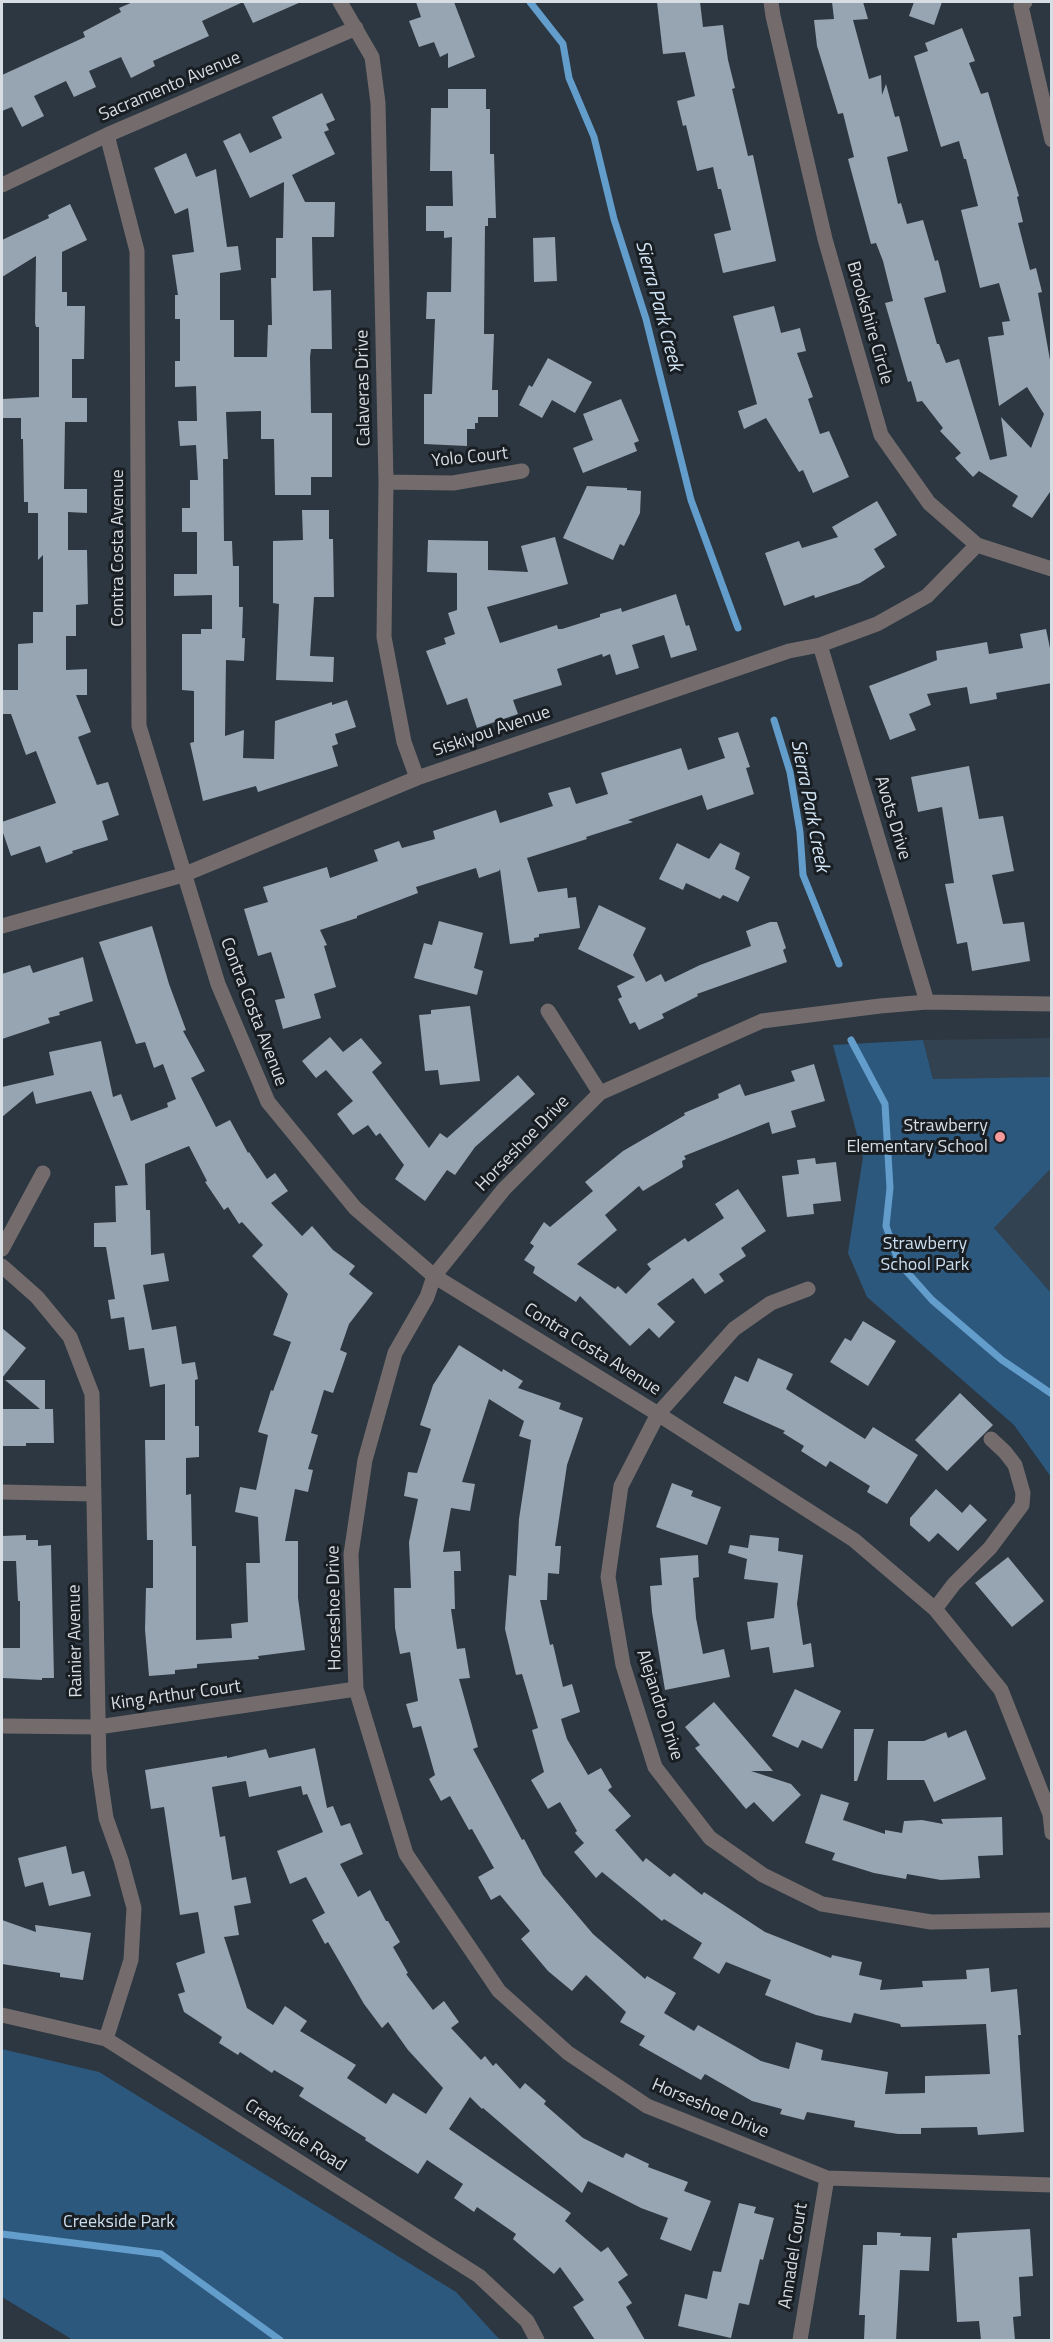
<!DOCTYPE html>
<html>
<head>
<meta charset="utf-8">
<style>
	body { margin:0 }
	#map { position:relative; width:1053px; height:2342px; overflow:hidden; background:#2c3741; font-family:"Titillium Web",sans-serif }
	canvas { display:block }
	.frame { position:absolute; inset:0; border:3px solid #d6dde3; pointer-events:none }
</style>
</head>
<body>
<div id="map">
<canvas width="1053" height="2342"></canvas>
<div class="frame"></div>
</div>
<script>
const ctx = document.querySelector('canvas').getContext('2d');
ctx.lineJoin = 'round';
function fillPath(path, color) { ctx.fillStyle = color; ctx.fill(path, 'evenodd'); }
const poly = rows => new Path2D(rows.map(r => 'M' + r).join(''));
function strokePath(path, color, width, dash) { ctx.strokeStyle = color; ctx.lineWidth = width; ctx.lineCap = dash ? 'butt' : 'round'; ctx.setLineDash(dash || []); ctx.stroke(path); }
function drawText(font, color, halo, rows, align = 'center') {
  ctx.font = font + ' "Titillium Web",sans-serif'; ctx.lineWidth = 6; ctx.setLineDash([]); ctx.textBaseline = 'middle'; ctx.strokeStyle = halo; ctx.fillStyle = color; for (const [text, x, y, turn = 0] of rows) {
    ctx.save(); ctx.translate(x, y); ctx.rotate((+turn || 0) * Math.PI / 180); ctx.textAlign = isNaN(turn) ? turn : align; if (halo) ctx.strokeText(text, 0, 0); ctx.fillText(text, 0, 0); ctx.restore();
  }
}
const built = poly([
	[1051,1038,1051,1293,965,1195,923,1040]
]);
const green = poly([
	[923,1040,933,1079,1051,1077,1051,1168,994,1228,1051,1293,1051,1477,1014,1425,867,1297,848,1253,863,1157,833,1045],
	[2,2049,99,2072,456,2292,500,2340,73,2340,2,2297]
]);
const stream = poly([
	[530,2,563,44,569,78,594,137,614,219,646,319,691,500,738,628],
	[774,720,790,772,800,832,803,875,839,964],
	[851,1040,885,1104,890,1188,886,1226,899,1263,932,1300,1002,1360,1052,1394],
	[2,2234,161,2254,280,2340]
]);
const building = poly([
	[133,2,301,2,253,23,243,2,202,21,209,36,153,61,155,66,131,78,121,57,89,71,96,87,74,97,66,81,34,96,44,116,22,127,12,107,2,111,2,75,85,37,83,32,121,12,119,8],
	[416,2,454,2,475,57,448,68,448,53,440,57,434,42,419,47,409,21,421,17],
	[657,2,700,2,703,27,723,25,728,60,735,88,732,89,748,156,753,155,776,261,723,273,714,234,731,230,721,189,718,189,713,167,697,171,686,125,683,126,677,101,695,96,685,52,663,54],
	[832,2,863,2,868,19,853,20,869,79,881,75,882,95,886,84,895,117,899,116,908,151,887,157,898,204,901,203,907,224,923,220,935,261,938,260,946,292,924,298,937,344,939,344,946,363,959,359,990,460,1007,456,1001,417,1031,448,1044,414,1027,387,999,406,988,337,1004,335,1002,322,1010,321,999,283,980,288,961,210,978,206,966,159,964,159,959,141,941,147,914,56,928,51,925,43,962,28,975,61,969,63,981,94,988,92,1019,196,1017,197,1023,222,1018,223,1030,270,1036,268,1042,292,1038,293,1052,371,1052,489,1032,518,1012,506,1018,496,979,471,973,477,955,458,961,453,940,431,943,428,922,401,917,402,911,381,908,382,885,303,893,301,883,261,876,243,871,244,848,159,854,157,843,113,838,114,817,46,814,20,834,19],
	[914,2,942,2,934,25,909,16],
	[448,89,486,89,486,109,490,109,490,154,494,154,496,218,488,218,488,226,485,226,484,334,494,334,492,390,498,390,498,417,478,417,478,423,475,423,475,429,467,429,467,446,424,444,424,394,432,394,435,319,426,319,427,292,451,292,452,237,444,238,444,231,426,231,426,206,453,206,452,171,430,171,431,108,448,108],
	[322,93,335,120,326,124,329,130,324,132,335,154,292,175,305,202,335,202,334,237,312,237,313,291,331,290,332,349,311,349,310,357,311,413,332,413,332,477,311,477,311,495,275,495,274,439,261,439,261,411,226,412,228,459,223,459,224,541,232,541,233,566,239,566,239,607,243,607,242,638,245,638,244,661,226,660,225,736,244,730,243,758,274,759,275,721,332,702,332,705,347,700,356,727,335,734,338,744,332,746,338,766,258,792,256,786,203,801,190,743,194,742,194,691,182,690,182,634,201,634,201,629,212,629,212,595,174,596,174,574,197,574,197,532,182,532,182,508,190,508,190,480,198,480,196,445,180,446,178,421,197,421,196,386,175,387,175,361,180,361,180,319,175,319,175,295,178,295,172,255,194,252,188,208,175,214,154,168,186,153,196,177,216,169,227,247,238,246,241,270,220,273,220,320,234,320,234,357,267,357,268,325,272,325,271,278,276,278,276,238,283,238,284,182,250,198,223,141,240,133,250,153,282,138,272,117],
	[70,204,87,240,62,252,62,292,67,292,67,306,85,306,84,359,72,359,72,398,87,398,87,422,65,422,64,489,87,489,87,513,68,512,68,550,87,550,88,604,76,605,76,636,66,636,66,670,87,669,87,695,76,695,91,732,78,737,97,785,108,782,119,815,102,821,108,840,72,851,73,853,46,863,40,846,11,856,2,830,2,822,56,803,36,751,26,755,11,714,2,714,2,690,18,690,18,644,33,643,33,612,43,612,43,555,38,560,38,513,28,513,28,502,24,502,23,439,21,439,21,418,2,418,2,399,39,397,39,327,36,327,35,323,36,256,2,277,2,240,49,218,48,215],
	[555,237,557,281,534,282,533,238],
	[774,306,781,333,800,328,806,351,797,353,813,397,808,399,820,434,829,431,849,477,813,493,803,470,799,472,766,418,744,429,738,411,757,404,733,316],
	[548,358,592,382,575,413,552,400,542,418,519,405,529,385,532,387],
	[621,399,639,441,634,443,637,451,583,473,573,448,593,440,583,414],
	[587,486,627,488,627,490,641,491,640,513,624,546,620,544,613,560,563,538],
	[877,501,897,535,874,549,885,567,860,583,815,598,814,595,784,606,765,553,799,541,802,548,838,537,832,527],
	[302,510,329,510,329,539,333,539,334,597,314,597,310,656,334,657,333,682,276,680,279,604,273,603,273,541,303,540],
	[555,537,568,584,487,607,500,643,557,625,558,629,562,629,600,617,600,614,621,608,622,612,676,594,686,626,689,625,697,650,671,658,664,635,632,645,639,668,616,675,610,654,603,657,602,654,557,669,562,685,513,700,518,714,477,728,467,698,447,705,426,651,446,644,444,638,455,634,448,613,457,610,457,573,427,572,428,540,488,541,488,570,528,572,521,546],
	[1046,629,1052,658,1052,683,996,693,997,699,970,704,967,687,927,694,931,705,909,714,916,730,890,740,869,686,937,660,936,651,987,642,989,654,1023,648,1020,634],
	[738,732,750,767,746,768,754,794,707,810,702,795,628,820,633,822,586,837,587,839,527,858,538,892,567,888,568,898,576,897,580,928,539,934,539,937,534,938,534,941,510,944,500,869,499,871,479,878,476,868,416,887,418,893,357,916,357,918,320,930,327,945,324,946,336,987,314,994,321,1018,283,1029,275,1000,285,998,271,952,258,956,244,909,268,902,263,887,327,867,330,878,378,861,374,850,399,841,402,848,435,839,433,831,496,810,500,823,553,806,548,793,570,787,576,804,608,794,601,773,681,748,688,770,725,758,718,738],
	[969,766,979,819,1003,816,1014,871,992,875,1003,924,1024,922,1030,961,972,971,967,942,957,944,945,884,954,883,942,807,918,812,911,777],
	[677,843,709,859,720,843,740,853,735,869,750,877,738,902,723,895,720,899,686,883,683,890,659,879],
	[599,905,646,928,633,955,646,982,661,974,665,982,700,965,751,946,746,931,770,922,777,922,786,948,783,950,787,962,697,994,698,996,662,1014,664,1018,639,1030,635,1022,630,1024,618,999,622,997,617,986,635,977,578,949],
	[439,921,483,933,474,968,483,971,477,995,414,978,424,943,432,945],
	[152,926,169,984,186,1030,183,1031,205,1071,191,1078,216,1127,230,1120,248,1153,249,1152,267,1179,275,1173,288,1191,271,1203,302,1236,312,1226,333,1250,355,1266,349,1274,373,1293,349,1324,340,1350,347,1353,333,1393,324,1390,311,1433,318,1435,308,1469,313,1470,308,1492,295,1489,285,1541,298,1541,298,1598,305,1650,258,1656,259,1659,197,1664,197,1668,175,1670,175,1674,149,1676,145,1630,146,1588,153,1588,153,1540,147,1540,145,1440,165,1440,165,1384,150,1387,144,1348,129,1350,124,1317,111,1319,108,1300,115,1299,106,1247,94,1247,94,1223,116,1222,115,1186,128,1185,91,1091,36,1104,33,1091,2,1117,2,1087,54,1075,49,1052,101,1041,113,1097,121,1094,131,1121,168,1107,167,1103,176,1099,163,1064,154,1068,145,1042,136,1044,99,942],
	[189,1146,207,1181,205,1182,224,1210,228,1207,239,1224,242,1222,263,1245,252,1256,288,1294,273,1335,291,1342,273,1391,271,1390,258,1432,268,1435,256,1490,240,1487,235,1512,258,1517,260,1563,246,1563,248,1622,231,1624,232,1638,196,1640,196,1546,192,1546,191,1494,186,1495,186,1458,199,1457,199,1426,195,1426,195,1380,198,1379,195,1362,182,1364,176,1326,152,1330,143,1285,169,1281,164,1253,151,1255,150,1210,146,1210,145,1164],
	[83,957,93,1001,59,1012,60,1015,48,1018,50,1023,2,1039,2,974,30,965,33,973],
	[470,1006,480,1081,440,1085,438,1070,425,1071,419,1015,431,1014,431,1010],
	[330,1037,343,1052,361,1038,382,1063,372,1072,429,1148,440,1133,447,1138,518,1075,535,1094,475,1147,455,1175,447,1170,425,1201,395,1179,404,1165,380,1133,376,1136,368,1125,353,1135,337,1114,353,1101,326,1070,316,1078,302,1061],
	[814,1064,825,1101,791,1111,796,1127,772,1134,769,1122,684,1156,686,1159,682,1161,683,1167,643,1191,639,1186,605,1215,617,1230,577,1264,615,1289,618,1286,626,1294,651,1269,647,1264,685,1238,688,1242,724,1218,715,1204,738,1189,766,1231,741,1248,746,1256,719,1274,724,1281,705,1294,693,1278,657,1304,675,1322,659,1338,649,1328,630,1346,580,1296,576,1302,533,1273,535,1267,524,1260,534,1246,530,1243,544,1222,550,1227,593,1191,585,1182,623,1151,685,1115,684,1113,719,1098,718,1094,740,1084,745,1096,795,1081,791,1071],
	[815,1158,816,1164,836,1162,841,1201,813,1204,814,1214,787,1217,782,1176,799,1174,797,1160],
	[863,1321,896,1341,868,1386,830,1362,845,1338,851,1341],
	[2,1328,26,1348,2,1378],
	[459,1345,502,1372,503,1369,523,1381,518,1388,561,1403,559,1409,583,1418,567,1465,555,1546,561,1546,559,1574,548,1573,547,1600,540,1600,550,1645,553,1644,563,1687,572,1684,580,1712,561,1719,567,1739,588,1775,601,1768,612,1787,608,1790,631,1816,615,1830,643,1862,646,1858,670,1877,674,1873,702,1895,704,1892,765,1932,831,1958,832,1955,862,1962,859,1975,882,1980,880,1990,923,1987,922,1981,967,1979,966,1970,989,1968,991,1992,1017,1989,1021,2035,1018,2035,1024,2132,978,2135,977,2127,921,2128,921,2134,898,2134,854,2127,855,2121,807,2112,804,2120,780,2114,782,2109,752,2101,705,2074,701,2080,639,2045,645,2036,620,2022,626,2012,586,1975,572,1991,548,1971,521,1939,530,1931,500,1895,491,1900,478,1877,494,1868,472,1829,469,1830,450,1796,441,1801,429,1779,435,1775,421,1726,413,1728,406,1704,418,1701,410,1652,400,1654,395,1628,394,1588,411,1588,409,1542,418,1499,404,1496,408,1472,417,1473,431,1429,420,1425,433,1385],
	[489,1399,524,1421,519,1436,531,1440,519,1519,516,1576,509,1575,505,1629,516,1675,522,1674,538,1728,532,1730,544,1772,531,1780,548,1809,560,1802,577,1831,575,1833,584,1843,574,1852,596,1878,602,1872,662,1921,664,1919,702,1943,693,1958,719,1974,726,1962,771,1980,765,1995,816,2015,851,2023,854,2013,900,2024,901,2027,986,2024,990,2074,925,2076,925,2093,885,2094,888,2072,821,2060,823,2050,796,2042,789,2069,761,2061,698,2025,694,2031,664,2013,676,1993,647,1976,645,1979,593,1934,543,1875,524,1839,522,1840,473,1749,478,1747,459,1679,470,1678,465,1648,457,1649,451,1609,455,1609,454,1571,461,1571,460,1551,443,1552,451,1508,470,1511,475,1484,462,1482],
	[758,1358,793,1374,786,1389,865,1439,873,1427,918,1455,887,1504,867,1492,870,1486,830,1461,826,1467,801,1451,804,1446,783,1433,785,1431,723,1403,735,1376,748,1382],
	[5,1380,45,1380,45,1409,53,1409,54,1443,26,1443,26,1446,2,1446,2,1409,40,1409],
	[960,1393,993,1425,947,1471,915,1440],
	[672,1483,693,1491,691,1496,721,1507,707,1545,656,1527],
	[936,1489,962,1513,970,1504,987,1520,958,1551,938,1533,929,1542,910,1525,910,1518],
	[26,1535,26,1540,38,1540,38,1546,51,1545,54,1678,42,1678,42,1680,3,1678,3,1648,20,1648,20,1601,18,1601,16,1561,3,1561,2,1536],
	[750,1535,779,1538,778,1551,803,1555,797,1604,803,1645,811,1643,814,1667,773,1673,769,1647,751,1650,747,1622,774,1618,778,1583,744,1579,747,1559,728,1553,730,1545,748,1548],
	[698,1555,699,1577,693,1578,696,1618,703,1654,724,1649,730,1677,665,1690,652,1612,650,1586,662,1585,660,1558],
	[1008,1557,1044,1601,1012,1627,975,1583],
	[795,1689,841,1711,822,1749,802,1740,798,1748,772,1736],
	[714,1702,773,1771,751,1771,791,1784,801,1795,773,1822,754,1802,746,1809,695,1748,700,1745,685,1727],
	[854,1729,874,1729,857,1781,854,1781],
	[966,1730,986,1779,934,1802,924,1780,887,1780,888,1741,924,1741,946,1732,948,1738],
	[315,1748,327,1808,333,1806,341,1826,350,1823,363,1854,340,1864,358,1897,370,1890,386,1921,388,1921,400,1942,393,1947,408,1973,406,1974,433,2010,444,2001,459,2022,451,2028,481,2060,485,2056,493,2066,496,2063,520,2089,525,2083,546,2101,544,2104,583,2138,623,2158,626,2153,649,2164,648,2167,688,2182,684,2191,711,2201,691,2251,660,2239,668,2218,641,2208,588,2181,582,2193,483,2108,482,2109,470,2097,449,2129,571,2213,565,2221,601,2252,608,2247,628,2275,618,2282,632,2303,626,2307,645,2340,595,2340,573,2307,584,2300,560,2267,554,2274,513,2239,516,2234,477,2207,474,2212,454,2198,463,2184,427,2160,418,2174,365,2140,366,2138,299,2096,304,2088,274,2070,272,2073,240,2052,238,2055,219,2043,222,2037,184,2012,178,1994,185,1992,176,1963,205,1953,198,1912,180,1915,164,1807,151,1809,145,1770,227,1756,227,1758,266,1749,269,1758],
	[246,1781,249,1797,301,1786,303,1795,307,1794,323,1832,277,1851,290,1884,306,1877,325,1913,312,1920,325,1944,328,1942,364,2004,382,2028,388,2022,408,2050,443,2088,426,2114,393,2093,386,2104,347,2078,356,2065,300,2031,307,2021,285,2006,273,2025,247,2008,224,1937,239,1935,234,1906,251,1903,246,1877,232,1880,225,1836,220,1837,212,1787],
	[821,1794,849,1803,843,1820,885,1834,885,1830,902,1833,904,1821,922,1820,943,1824,941,1819,1002,1817,1003,1855,978,1856,980,1878,941,1880,907,1874,906,1879,874,1873,832,1860,835,1853,805,1843],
	[66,1846,72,1874,84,1871,91,1896,49,1906,43,1882,25,1887,18,1858],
	[2,1920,36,1932,35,1925,91,1933,83,1980,60,1977,60,1973,2,1964],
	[739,2203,756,2207,754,2213,774,2218,763,2260,760,2259,749,2305,739,2303,731,2338,678,2326,685,2294,707,2299,713,2271,721,2272],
	[1030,2229,1033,2276,1019,2277,1021,2316,1013,2317,1015,2340,981,2340,979,2321,957,2322,952,2238,957,2238,957,2233],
	[877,2232,901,2233,900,2236,931,2237,929,2271,900,2270,896,2340,864,2340,865,2315,859,2315,863,2245,877,2245]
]);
const minor = poly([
	[340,2,372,57,378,103,386,482,384,637,404,742,417,778],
	[771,2,773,16,825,239,881,435,929,503,977,545,1052,569],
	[1025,2,1021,6,1052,140],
	[107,135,137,251,139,726,218,984,268,1102,355,1208,434,1276,658,1414,854,1540,935,1609,1001,1690,1050,1814,1052,1833],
	[2,185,107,135,356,28],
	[386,482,453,483,522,471],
	[820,645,927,1002],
	[2,926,183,875,417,778,789,651,820,645,877,624,927,596,977,545],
	[1052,1004,927,1002,880,1006,762,1021,600,1093,504,1189,434,1276,427,1297,395,1353,365,1460,351,1554,356,1689,406,1854,499,1991,568,2053,647,2106,827,2178,1052,2185],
	[548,1011,600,1093],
	[2,1249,43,1173],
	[2,1266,37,1297,70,1337,92,1394,99,1769,106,1818,121,1860,134,1908,131,1960,106,2039],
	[808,1289,771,1303,734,1329,658,1414,621,1486,608,1577,623,1665,655,1767,710,1838,763,1875,822,1904,931,1922,1052,1920],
	[2,1492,93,1494],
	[935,1609,954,1584,990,1548,1022,1505,1023,1493,1015,1465,1005,1452,991,1439],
	[2,1726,98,1727,356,1689],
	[2,2015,106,2039,479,2276,527,2321,537,2340],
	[800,2340,827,2178]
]);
const markers = [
	[1000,1137,6,"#f59b9c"]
];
const streetNames = [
	["Sacramento Avenue",170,87,-23],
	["Brookshire Circle",869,323,74],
	["Calaveras Drive",364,388,-91],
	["Yolo Court",470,458,-6],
	["Contra Costa Avenue",119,548,-90],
	["Siskiyou Avenue",492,732,-19],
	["Avots Drive",892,818,73],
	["Contra Costa Avenue",253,1012,69],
	["Horseshoe Drive",523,1144,-46],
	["Contra Costa Avenue",592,1350,32],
	["Horseshoe Drive",335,1608,-91],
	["Rainier Avenue",76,1641,-91],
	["King Arthur Court",176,1696,-8],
	["Alejandro Drive",659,1705,72],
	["Horseshoe Drive",710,2109,23],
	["Creekside Road",295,2136,33],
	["Annadel Court",794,2256,-81]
];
const poiNames = [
	["Strawberry",988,1127],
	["Elementary School",988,1148]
];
const parkNames = [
	["Strawberry",925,1245],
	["School Park",925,1266],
	["Creekside Park",119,2223]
];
const waterNames = [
	["Sierra Park Creek",658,306,75],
	["Sierra Park Creek",809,806,79]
];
fillPath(built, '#324251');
fillPath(green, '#2d587d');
strokePath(stream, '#629dcc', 7);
fillPath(building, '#97a4b1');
strokePath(minor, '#746c6c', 15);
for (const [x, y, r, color] of markers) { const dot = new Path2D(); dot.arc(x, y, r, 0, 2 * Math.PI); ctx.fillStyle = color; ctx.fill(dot); strokePath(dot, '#191e23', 2); }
drawText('18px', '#d6dde3', '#191e23', streetNames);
drawText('18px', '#d6dde3', '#191e23', poiNames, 'right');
drawText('18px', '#cbdeef', '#191e23', parkNames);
drawText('italic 20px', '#d3e6f7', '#191e23', waterNames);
</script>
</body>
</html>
